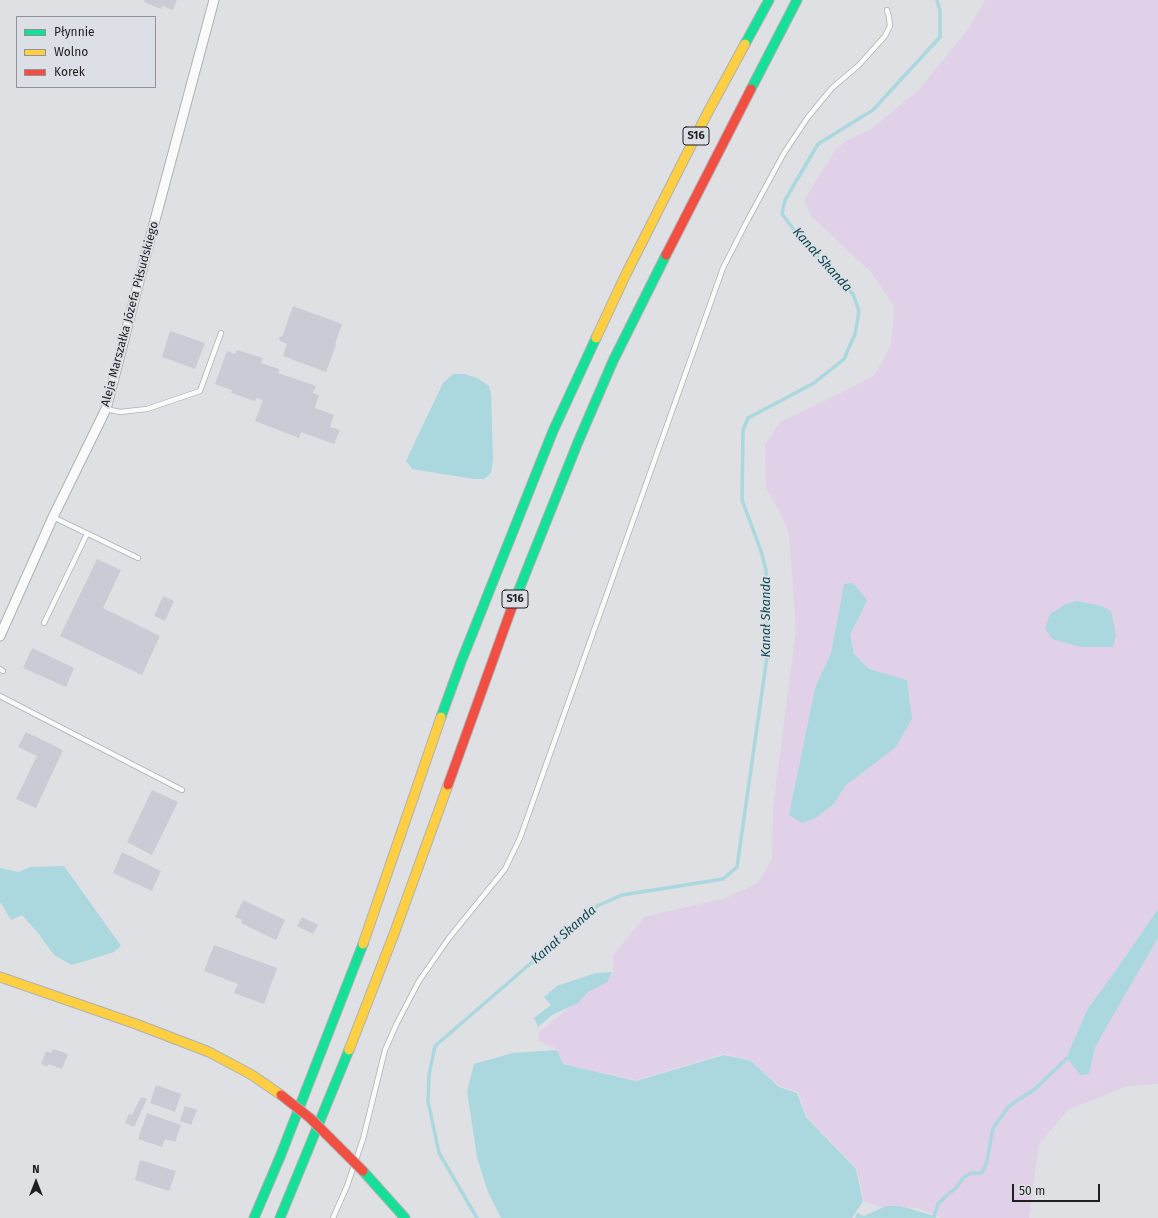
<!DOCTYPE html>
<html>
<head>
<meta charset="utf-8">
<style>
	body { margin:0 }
	#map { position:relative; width:1158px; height:1218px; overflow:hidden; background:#dee0e3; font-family:"Fira Sans",sans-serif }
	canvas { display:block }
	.legend { position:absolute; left:16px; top:16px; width:140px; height:72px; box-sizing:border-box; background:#dcdfe5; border:1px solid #909297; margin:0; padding:5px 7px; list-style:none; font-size:12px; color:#1e1f21 }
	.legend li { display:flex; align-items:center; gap:8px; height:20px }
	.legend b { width:20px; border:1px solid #909297 }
	.north { position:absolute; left:16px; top:1162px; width:40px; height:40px; -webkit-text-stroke:3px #dcdfe5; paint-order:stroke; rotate:0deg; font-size:11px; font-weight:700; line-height:16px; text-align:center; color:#1e1f21 }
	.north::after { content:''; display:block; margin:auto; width:14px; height:18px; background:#1e1f21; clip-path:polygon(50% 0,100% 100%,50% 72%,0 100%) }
	.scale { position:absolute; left:1012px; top:1184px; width:88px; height:18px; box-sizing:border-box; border:2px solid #1e1f21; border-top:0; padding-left:5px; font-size:12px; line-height:14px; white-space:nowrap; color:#1e1f21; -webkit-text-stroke:3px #dcdfe5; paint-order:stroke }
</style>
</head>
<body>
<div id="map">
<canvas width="1158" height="1218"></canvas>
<ul class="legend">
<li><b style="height:5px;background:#16e098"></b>Płynnie</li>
<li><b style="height:5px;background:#ffcf43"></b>Wolno</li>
<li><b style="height:5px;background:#f24e42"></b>Korek</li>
</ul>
<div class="north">N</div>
<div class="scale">50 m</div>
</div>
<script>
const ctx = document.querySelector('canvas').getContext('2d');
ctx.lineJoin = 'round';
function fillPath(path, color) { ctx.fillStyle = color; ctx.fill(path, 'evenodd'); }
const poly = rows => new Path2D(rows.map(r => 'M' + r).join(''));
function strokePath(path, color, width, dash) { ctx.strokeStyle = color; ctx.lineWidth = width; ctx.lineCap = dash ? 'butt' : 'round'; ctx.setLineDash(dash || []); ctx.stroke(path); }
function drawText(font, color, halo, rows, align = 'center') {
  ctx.font = font + ' "Fira Sans",sans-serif'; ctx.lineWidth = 4; ctx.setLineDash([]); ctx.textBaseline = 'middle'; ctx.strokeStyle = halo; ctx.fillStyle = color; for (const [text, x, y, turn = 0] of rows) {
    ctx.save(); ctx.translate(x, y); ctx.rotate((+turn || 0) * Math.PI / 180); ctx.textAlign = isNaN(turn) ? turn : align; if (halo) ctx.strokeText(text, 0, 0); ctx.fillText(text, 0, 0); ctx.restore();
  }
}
const green = poly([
	[985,0,1158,0,1158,909,1112,976,1088,1008,1068,1052,1067,1058,1080,1074,1089,1074,1095,1048,1103,1033,1158,938,1158,1084,1127,1086,1068,1110,1039,1144,1029,1218,942,1218,918,1208,880,1207,864,1201,857,1169,807,1117,798,1092,779,1086,751,1061,724,1054,636,1080,563,1064,557,1049,539,1041,539,1032,614,972,613,956,644,917,726,898,758,883,772,859,773,807,796,630,789,534,780,512,766,488,765,445,780,422,841,393,875,375,891,345,894,306,871,272,812,217,804,200,836,149,846,141,871,129,919,90,969,28],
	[844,584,867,600,860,616,850,634,854,654,869,669,907,680,912,719,895,748,845,786,834,804,816,818,789,815,815,688,831,653],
	[1077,601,1102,606,1113,647]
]);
const water = poly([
	[453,374,465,374,477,378,489,386,491,394,493,459,491,473,484,479,474,479,412,469,406,461,443,383],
	[853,583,867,600,860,616,850,634,854,654,869,669,907,680,912,719,895,748,845,786,834,804,816,818,802,823,789,815,815,688,831,653,844,584],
	[1077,601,1102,606,1111,611,1116,635,1113,647,1081,647,1052,639,1045,628,1050,614,1066,604],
	[64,866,121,946,114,952,72,965,54,955,38,933,22,915,11,920,0,902,0,868,19,872,30,867],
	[1158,909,1158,938,1103,1033,1095,1048,1089,1074,1080,1075,1067,1058,1068,1053,1088,1008,1112,976],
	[612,972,607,982,588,992,578,1003,552,1015,538,1027,534,1018,551,1005,544,997,557,986,596,973],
	[557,1050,563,1064,636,1081,724,1055,751,1061,779,1087,797,1093,806,1117,856,1169,863,1201,852,1218,501,1218,488,1192,477,1157,467,1091,474,1064,513,1053],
	[886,1206,900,1206,934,1216,937,1218,855,1218,857,1213,864,1216]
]);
const stream = poly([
	[934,1216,938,1204,946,1196,956,1188,964,1177,971,1173,982,1173,987,1161,993,1128,1009,1106,1035,1089,1067,1058],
	[477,1218,439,1153,428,1101,429,1075,435,1046,597,906,622,895,723,879,737,867,768,650,766,570,761,551,742,500,743,430,748,418,814,383,844,359,855,334,859,311,853,294,808,248,782,214,785,200,818,144,873,110,940,37,940,11,937,0]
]);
const building = poly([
	[145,0,177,0,173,10,162,6,161,9,144,2],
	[293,306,342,324,335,344,336,345,326,372,283,356,287,344,279,340,280,336,282,337],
	[170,331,205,343,195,369,162,357],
	[237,350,263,358,261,363,279,369,278,373,316,386,313,393,319,395,315,408,334,415,330,427,340,430,334,444,301,432,299,438,255,421,263,400,256,398,255,401,231,393,232,390,215,384,227,351,235,354],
	[97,559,121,570,103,608,160,636,142,675,60,636],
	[163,596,174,601,165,621,154,616],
	[32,648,74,668,66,687,23,668],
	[26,732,63,750,36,808,16,799,37,756,18,747],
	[152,790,178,802,152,855,127,842],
	[122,852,161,871,152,891,113,873],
	[243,900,285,920,276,940,241,923,242,920,235,917],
	[302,917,318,925,313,934,297,926],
	[214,945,277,968,264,1004,234,993,238,984,204,971],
	[53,1049,68,1054,62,1069,48,1064,47,1067,41,1064,46,1051,51,1053],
	[156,1085,181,1094,175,1112,150,1103],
	[141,1097,147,1099,134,1127,125,1123,129,1114,132,1115],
	[185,1106,197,1110,191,1125,180,1121],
	[147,1113,181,1125,175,1142,165,1139,162,1147,138,1139],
	[140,1160,176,1171,169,1191,135,1180]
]);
const lane = poly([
	[106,409,120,412,147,409,200,391,221,333],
	[53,517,138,558],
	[44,623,87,534],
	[0,669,3,671],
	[0,696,182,790],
	[333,1218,347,1186,363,1139,385,1050,397,1023,419,981,449,938,505,869,520,838,723,268,745,225,784,153,808,117,832,88,859,65,885,36,890,26,889,17,887,10]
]);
const street = poly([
	[0,636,53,517,106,409,151,235,214,0]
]);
const fast = poly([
	[745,44,769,0],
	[751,89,797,0],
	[512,607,578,442,613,361,666,255],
	[441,717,461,662,553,431,596,338],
	[363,1171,405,1218],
	[254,1218,280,1157,363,944],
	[280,1218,349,1050]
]);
const slow = poly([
	[596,338,626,274,708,112,745,44],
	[363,944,441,717],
	[0,977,136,1024,209,1052,252,1075,281,1095],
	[349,1050,394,934,448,785]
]);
const jam = poly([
	[666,255,751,89],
	[448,785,512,607]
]);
const jamBridge = poly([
	[281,1095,310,1118,363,1171]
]);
const shields = [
	[696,136,26],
	[515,599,26]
];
const shieldNames = [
	["S16",696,136],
	["S16",515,599]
];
const streetNames = [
	["Aleja Marszałka Józefa Piłsudskiego",130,314,-75]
];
const waterNames = [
	["Kanał Skanda",822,260,48],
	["Kanał Skanda",766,617,-90],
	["Kanał Skanda",564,935,-41]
];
fillPath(green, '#e0d1e8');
fillPath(water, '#abd7df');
strokePath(stream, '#abd7df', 3.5);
fillPath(building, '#cbcbd5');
strokePath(lane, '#afb0b2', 6);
strokePath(street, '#afb0b2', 11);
strokePath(fast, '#afb0b2', 11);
strokePath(slow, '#afb0b2', 11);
strokePath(jam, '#afb0b2', 11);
strokePath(lane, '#fafafb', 4.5);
strokePath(street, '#fafafb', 9);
strokePath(fast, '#16e098', 9);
strokePath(slow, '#ffcf43', 9);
strokePath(jam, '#f24e42', 9);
strokePath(jamBridge, '#afb0b2', 11, []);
strokePath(jamBridge, '#f24e42', 9);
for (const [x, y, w] of shields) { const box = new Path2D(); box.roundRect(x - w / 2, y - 9, w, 18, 3); ctx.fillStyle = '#dcdfe5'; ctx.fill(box); strokePath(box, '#1e1f21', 1); }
drawText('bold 11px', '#1e1f21', null, shieldNames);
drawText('12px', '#1e1f21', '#dcdfe5', streetNames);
drawText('italic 13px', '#0f474f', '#dcdfe5', waterNames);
</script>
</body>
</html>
